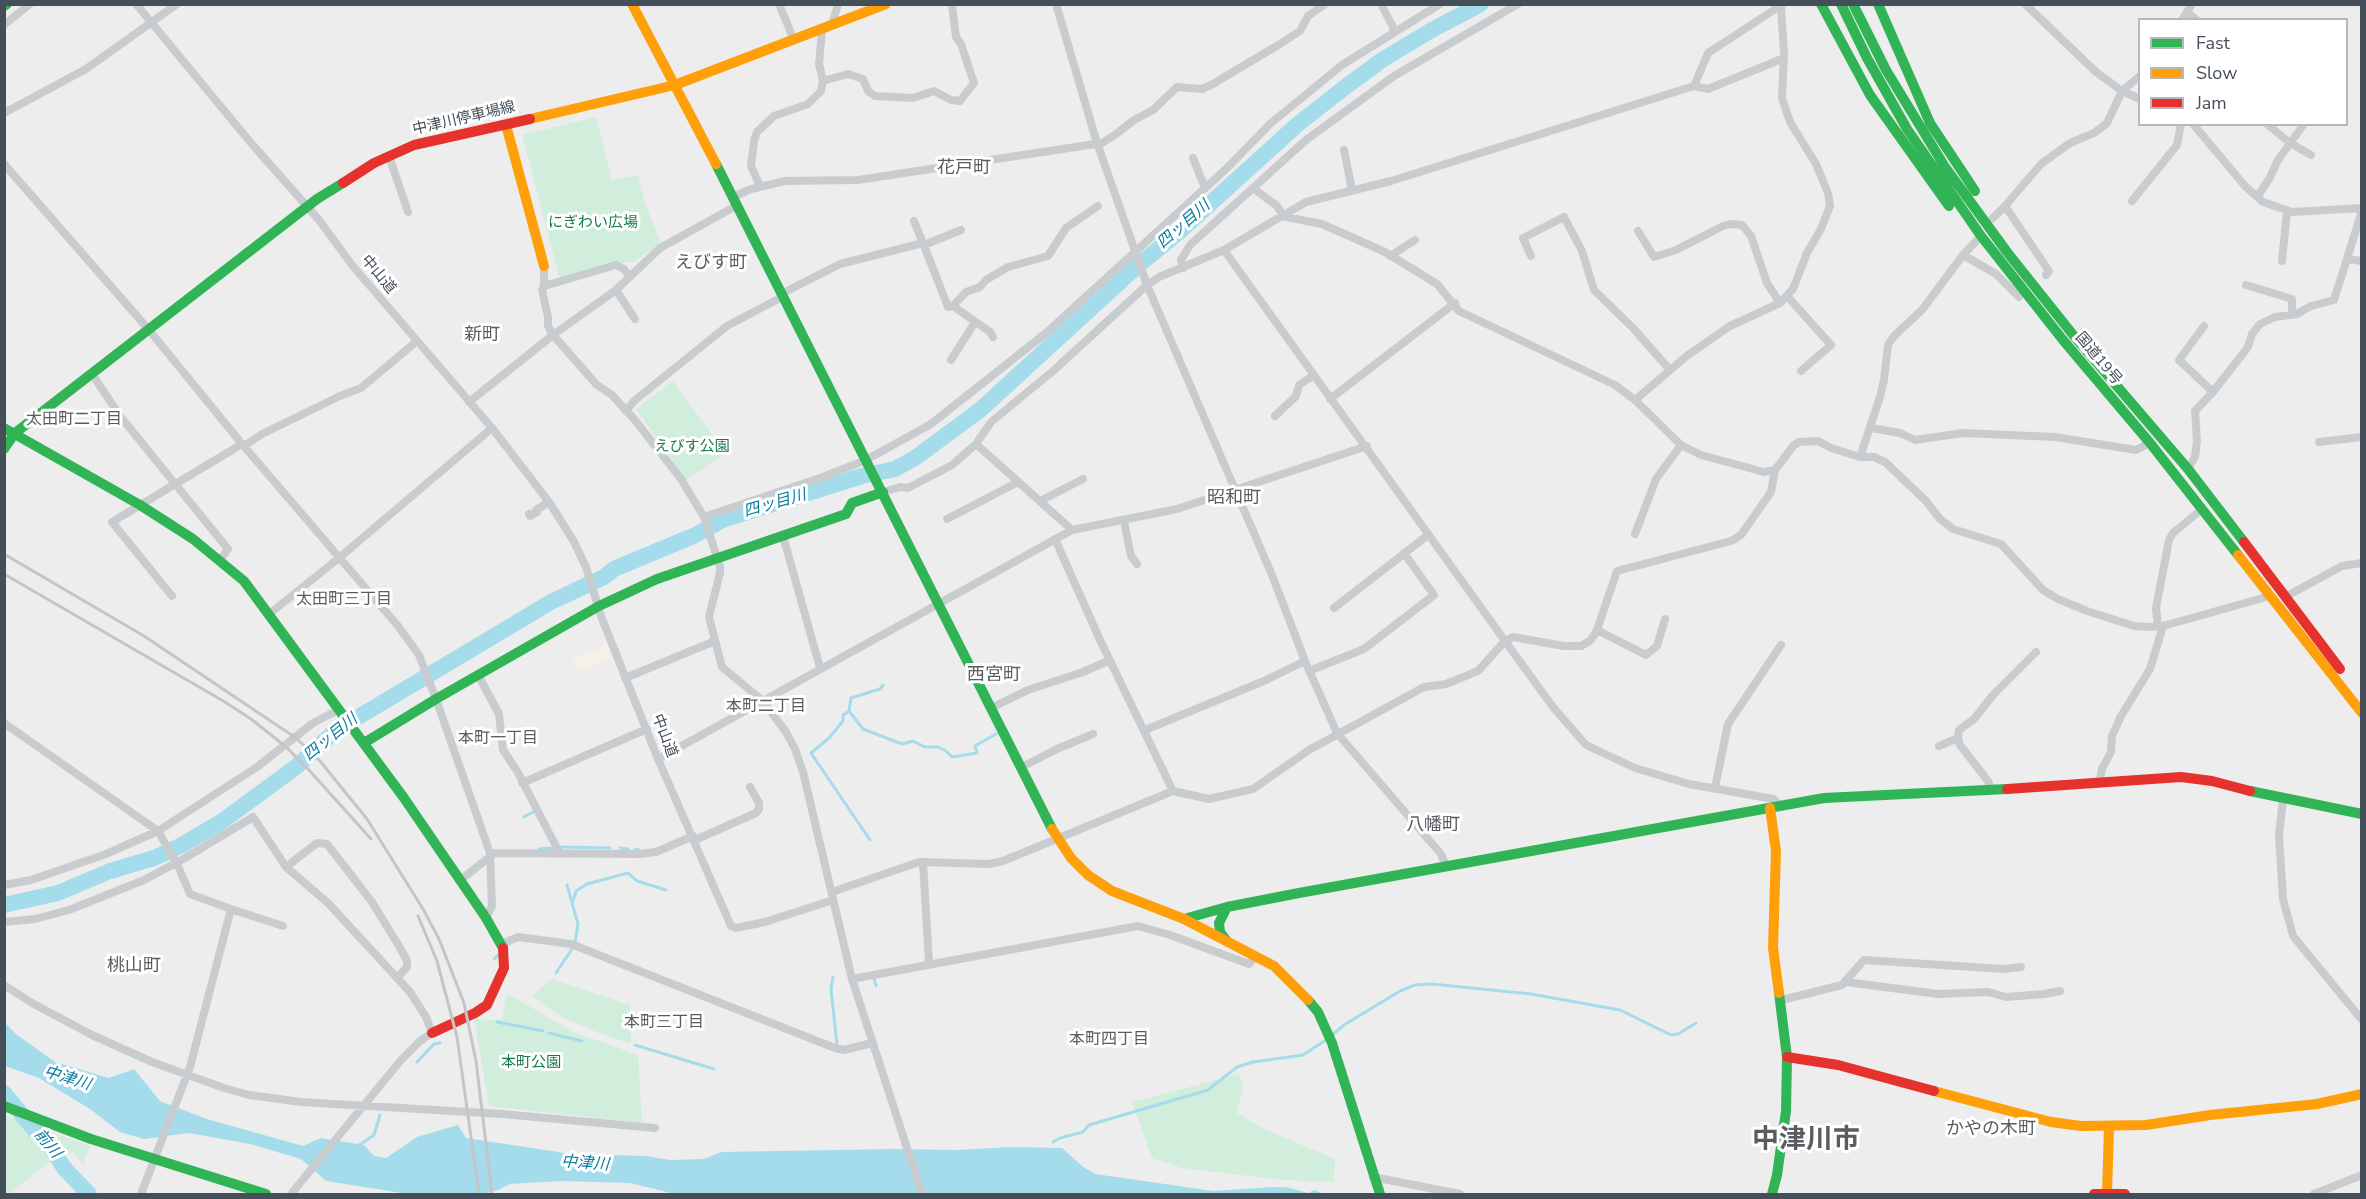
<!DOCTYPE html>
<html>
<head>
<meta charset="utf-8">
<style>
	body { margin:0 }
	#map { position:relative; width:2366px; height:1199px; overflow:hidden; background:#eeeded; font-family:"Nunito Sans",sans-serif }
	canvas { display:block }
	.frame { position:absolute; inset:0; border:6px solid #454f5a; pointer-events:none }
	.legend { position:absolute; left:2138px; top:18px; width:210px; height:108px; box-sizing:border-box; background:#fff; border:2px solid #b5b9bd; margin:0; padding:8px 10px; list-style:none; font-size:18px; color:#454f5a }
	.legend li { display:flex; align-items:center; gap:12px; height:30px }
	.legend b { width:30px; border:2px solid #b5b9bd }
</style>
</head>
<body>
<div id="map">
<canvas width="2366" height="1199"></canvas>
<div class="frame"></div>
<ul class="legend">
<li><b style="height:8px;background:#30b455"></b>Fast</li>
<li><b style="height:8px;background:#ff9f0a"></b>Slow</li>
<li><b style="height:8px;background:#e5322d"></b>Jam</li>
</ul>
</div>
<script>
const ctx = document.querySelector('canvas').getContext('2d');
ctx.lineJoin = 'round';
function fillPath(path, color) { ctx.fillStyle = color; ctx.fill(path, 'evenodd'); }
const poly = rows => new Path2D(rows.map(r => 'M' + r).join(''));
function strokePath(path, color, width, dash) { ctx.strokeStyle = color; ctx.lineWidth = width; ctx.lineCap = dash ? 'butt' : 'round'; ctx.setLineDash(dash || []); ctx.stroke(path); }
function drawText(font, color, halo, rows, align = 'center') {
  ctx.font = font + ' "Nunito Sans","Noto Sans JP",sans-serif'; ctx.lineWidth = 6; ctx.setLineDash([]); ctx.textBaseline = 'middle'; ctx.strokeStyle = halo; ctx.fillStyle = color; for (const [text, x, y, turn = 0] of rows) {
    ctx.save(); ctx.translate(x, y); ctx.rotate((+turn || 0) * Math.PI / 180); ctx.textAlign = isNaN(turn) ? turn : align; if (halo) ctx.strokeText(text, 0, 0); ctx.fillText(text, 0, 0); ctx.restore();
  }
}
const commercial = poly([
	[607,645,612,658,579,671,573,659]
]);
const green = poly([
	[596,117,612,181,638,175,645,204,661,243,634,262,618,263,560,279,522,135],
	[673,381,726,454,686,480,636,409],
	[551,979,630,1005,631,1042,629,1043,599,1033,562,1017,532,996],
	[507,993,573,1032,638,1055,642,1123,489,1106,474,1019,502,1020],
	[1239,1074,1243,1088,1237,1113,1264,1129,1335,1159,1334,1182,1282,1180,1182,1168,1152,1158,1132,1102],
	[4,1115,90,1146,83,1165,74,1152,53,1159,9,1194,5,1194]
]);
const water = poly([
	[4,1022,16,1034,55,1062,109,1078,134,1069,160,1101,207,1119,303,1146,321,1138,364,1145,374,1156,386,1158,417,1137,458,1125,466,1138,571,1154,646,1156,670,1160,704,1159,721,1152,891,1149,956,1150,1011,1147,1062,1148,1082,1166,1095,1174,1213,1191,1272,1187,1286,1187,1308,1193,1314,1190,1324,1194,675,1194,630,1183,560,1181,510,1184,498,1190,484,1194,408,1194,326,1181,301,1159,250,1144,189,1133,144,1139,120,1132,90,1109,39,1078,5,1066]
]);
const stream = poly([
	[849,711,851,698,880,689,883,685],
	[524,817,535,811],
	[870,840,811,753,829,738,843,721,843,715,849,711,863,729,902,744,913,741,925,747,938,747,946,751,952,757,977,753,975,746,996,734],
	[561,847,610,848],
	[620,848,628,849],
	[539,849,552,848],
	[635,849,639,850],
	[567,885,578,924,575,943],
	[573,901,576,891,587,884,628,873,637,881,666,890],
	[494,959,501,953],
	[556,973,572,949],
	[833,977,831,989,837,1045],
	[874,978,876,986],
	[497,1022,543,1031],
	[549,1033,582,1041],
	[1331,1036,1344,1025,1400,991,1415,985,1432,984,1531,994,1620,1010,1671,1035,1678,1034,1696,1023],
	[635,1045,714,1069],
	[417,1062,434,1044,440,1043],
	[1053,1142,1060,1138,1083,1132,1089,1125,1208,1090,1237,1067,1253,1062,1303,1055,1326,1040],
	[358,1146,374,1135,380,1115]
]);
const river = poly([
	[4,905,58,893,110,871,154,858,180,846,221,822,296,767,344,723,360,716,551,602,604,577,614,569,693,536,725,519,862,476,895,469,915,458,980,410,1135,268,1180,231,1298,124,1344,88,1382,60,1430,31,1481,4],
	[4,1093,38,1134,46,1139,64,1168,89,1194]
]);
const street = poly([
	[136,4,251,143,319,220,352,265,492,428,549,502,573,540,586,567,601,616,658,759,731,926,736,928,765,922,833,900],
	[779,4,794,40],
	[1056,4,1097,143,1147,285,1272,575,1305,661,1337,733,1441,854,1446,866],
	[1381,4,1395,31],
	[2025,4,2096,72,2122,91,2140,99],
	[2187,12,2197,20],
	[2182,20,2192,4],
	[4,25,30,4],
	[832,25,838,4],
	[823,81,848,74,863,79,868,91,875,96,913,98,934,91,951,100,960,101,974,83,961,44,956,37,952,4],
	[1694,86,1708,89,1784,58],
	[4,113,86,69,177,4],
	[2193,124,2245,186,2263,202,2292,212,2362,208],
	[2267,124,2290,143,2311,155],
	[1344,150,1352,190],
	[389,156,408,212],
	[1193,158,1205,188],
	[4,164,149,330,242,444,398,626,419,655,436,699,490,853,492,906,486,918],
	[760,186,751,166,754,141,757,132,774,116,808,104,821,91,823,81,819,64,822,30],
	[1253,188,1277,206,1283,215],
	[733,197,751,189,785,181,858,180,1102,143,1116,134,1134,120,1153,110,1177,87,1202,89,1211,85,1280,44,1300,31,1308,16,1325,4],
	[2257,197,2269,179,2278,160,2304,124],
	[2132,201,2177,145,2181,124],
	[2005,206,2049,271,2046,275],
	[1281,216,1322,224,1385,252,1437,284,1459,311,1615,385,1635,400,1681,445,1701,455,1764,472,1775,470],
	[1993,218,2005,206,2041,164,2070,143,2094,133,2107,123,2122,91,2140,76],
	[914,221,923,243],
	[1638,231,1654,257,1676,250,1723,226,1730,224,1742,225,1751,236,1767,283,1780,303],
	[924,245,961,230],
	[1224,250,1505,641,1553,707,1586,745,1635,768,1689,784,1774,799,1780,806],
	[1963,255,1996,274,2019,297],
	[1390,256,1415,240],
	[1531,256,1523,238,1564,217,1582,251,1594,290,1633,328,1670,370],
	[2347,259,2362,261],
	[2282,261,2287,211],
	[544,266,544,286,542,290,548,317,548,326,553,335,597,385,612,395,634,419,681,479,704,517,720,567,720,573,709,617,722,667,763,701,786,732,795,749,803,772,852,979,922,1194],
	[1183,268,1181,260,1190,245,1306,140,1394,76,1518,4],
	[2246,285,2292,299,2292,315],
	[544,286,616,265,624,269,629,276],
	[616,290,635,319],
	[781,294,840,264,923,243,948,307,953,306,966,292,980,287,986,280,1008,267,1048,256,1066,228,1098,206],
	[1787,296,1831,345,1801,371],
	[953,306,990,332,993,337],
	[2204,326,2179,360,2213,392],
	[951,360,975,322],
	[92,374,120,416,228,549,220,560],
	[1330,399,1455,303],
	[1635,400,1688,355,1730,326,1780,303,1793,289,1807,253,1821,229,1830,206,1828,193,1816,164,1790,122,1782,98,1784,53,1781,6],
	[469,402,553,335,616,290,660,248,736,206],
	[626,411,634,401,727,326,782,297],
	[1275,416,1296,396,1299,385,1314,375],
	[1871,428,1900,433,1915,440,1963,433,2055,437,2136,450,2150,443],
	[2319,442,2362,437],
	[976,444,1072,530],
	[244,446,262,434,340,396,361,388,417,341],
	[1860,457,1880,397,1884,380,1888,345,1894,336,1922,310,1963,255,1981,236],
	[2188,469,2195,457,2197,441,2195,411,2213,392,2248,347,2252,334,2260,324,2275,317,2297,314,2311,306,2334,300,2362,211],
	[883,492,900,487,908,488,952,465,976,444,991,422,1053,371,1147,285,1159,277,1224,250,1306,202,1391,181,1694,86,1708,53,1783,4],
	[1040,501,1083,479],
	[529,514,530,516,537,512,536,510,549,502],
	[704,517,820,478,866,460,931,424,1046,333,1226,169,1271,123,1342,65,1440,4],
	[947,519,1018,482],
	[1124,521,1131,556,1137,564],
	[1635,534,1656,479,1681,445],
	[783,536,820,668],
	[1055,539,1100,640,1173,791],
	[172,596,112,522,242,444],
	[2285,597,2342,566,2362,563],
	[1334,608,1428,535],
	[269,614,339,558,492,428],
	[2158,627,2156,608,2169,540,2173,533,2202,509],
	[1597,630,1646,655,1657,646,1665,619],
	[1309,671,1364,649,1434,595,1404,553],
	[478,675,499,714,503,750,517,771,559,852],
	[625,678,715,641],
	[991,708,1028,690,1083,672,1110,660],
	[4,723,158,831,178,866,190,894,231,909,190,1067,141,1194],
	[1145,730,1264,681,1305,661],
	[1958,738,1959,730,1974,719,1993,695,2036,652],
	[1939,746,1958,738,1960,745,1988,781,1991,789],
	[658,759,1072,530,1177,509,1367,446],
	[1022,767,1057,749,1093,734],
	[522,783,647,729],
	[2099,784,2102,769,2111,752,2112,736,2121,716,2150,669,2163,626],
	[1715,788,1728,724,1781,645],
	[2283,799,2279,835,2283,899,2293,936,2362,1020],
	[695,840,756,813,759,809,759,803,750,787],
	[490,853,639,854,656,852,693,836],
	[923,862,929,963],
	[286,867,317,843,327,844,372,902,399,946,407,961,407,967,397,978],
	[459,881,491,856],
	[4,885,31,880,106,854,158,831,257,767,313,723,340,709],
	[832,892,919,862,989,864,1003,861,1173,791,1209,799,1253,789,1309,750,1424,687,1446,684,1478,671,1505,641,1513,637,1564,646,1581,646,1591,640,1597,630,1617,571,1731,541,1741,535,1771,492,1775,470,1794,445,1799,442,1818,441,1831,448,1860,457,1874,457,1885,462,1925,500,1940,519,1953,529,2001,544,2043,590,2058,599,2087,611,2134,626,2150,627,2163,626,2270,596],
	[231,909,283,926],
	[4,922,35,919,69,910,144,880,185,858,253,817,286,867,328,903,410,992,426,1017,432,1033,420,1041,401,1060,291,1194],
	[502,944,518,937,571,944,835,1048,844,1050,872,1043],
	[852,979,1138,926,1170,935,1249,964,1255,957],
	[1846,982,1938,994,1988,992,2006,997,2044,994,2060,991],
	[4,985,32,1003,92,1035,152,1062,224,1088,249,1095,301,1102,502,1114,655,1128],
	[1786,999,1842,985,1864,960,2004,969,2021,967],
	[1373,1177,1460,1194],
	[2314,1194,2362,1175]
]);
const fast = poly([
	[1821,4,1870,95,1949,206],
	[1841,4,1867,58,1907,129,1981,236,2063,340,2150,443,2238,555],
	[1853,4,1886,70,1945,167,2007,252,2074,336,2188,469,2244,542],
	[1878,4,1930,123,1975,191],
	[4,6,7,4],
	[716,164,1052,829],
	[4,428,140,505,193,539,244,581,404,798,486,918,503,948],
	[15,433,317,199,343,183],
	[4,449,15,433],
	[364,743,436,699,599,606,657,579,846,514,852,503,883,492],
	[2250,791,2362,814],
	[1184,919,1227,907,1299,893,1824,798,2007,789],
	[1226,940,1220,932,1219,923,1227,907],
	[1308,1000,1318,1012,1332,1043,1380,1194],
	[4,1106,91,1139,266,1194],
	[1772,1194,1777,1175,1786,1111,1787,1057,1779,993]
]);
const slow = poly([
	[632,4,716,164],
	[530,119,675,85,886,4],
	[506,125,544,266],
	[2238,555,2362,713],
	[1770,808,1776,851,1773,948,1779,993],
	[1052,829,1071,858,1088,875,1112,891,1184,919,1274,966,1308,1000],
	[1934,1091,2051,1122,2081,1126,2146,1125,2210,1115,2317,1104,2362,1094],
	[2107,1193,2109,1127]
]);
const jam = poly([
	[343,183,374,163,414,145,530,119],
	[2244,542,2340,669],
	[2007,789,2181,777,2212,781,2250,791],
	[432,1033,475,1013,487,1005,504,968,503,948],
	[1787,1057,1838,1065,1934,1091],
	[2094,1194,2125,1194]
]);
const rail = poly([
	[4,554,144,636,296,738,320,761,367,819,423,909,439,939,464,1003,476,1061,492,1194],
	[4,574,225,702,251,719,285,746,308,769,371,839],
	[418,916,437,961,457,1037,479,1194]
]);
const streetNames = [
	["中津川停車場線",464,119,-13],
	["中山道",378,275,50],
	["国道19号",2098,359,50],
	["中山道",664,736,69]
];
const parkNames = [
	["にぎわい広場",593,223],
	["えびす公園",692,447],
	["本町公園",531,1063]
];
const waterNames = [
	["四ッ目川",1184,225,-41],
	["四ッ目川",775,504,-16],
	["四ッ目川",331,738,-39],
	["中津川",67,1079,17],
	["前川",47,1144,50],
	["中津川",585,1164,4]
];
const neighbourhoodNames = [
	["太田町二丁目",74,420],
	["太田町三丁目",344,600],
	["本町二丁目",766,707],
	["本町一丁目",498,739],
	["本町三丁目",664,1023],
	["本町四丁目",1109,1040]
];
const quarterNames = [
	["花戸町",964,169],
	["えびす町",711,264],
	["新町",482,336],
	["昭和町",1234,499],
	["西宮町",994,676],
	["八幡町",1433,826],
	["桃山町",134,967],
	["かやの木町",1991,1130]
];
const townNames = [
	["中津川市",1806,1141]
];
fillPath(commercial, '#f6f1e8');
fillPath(green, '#d1eedc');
fillPath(water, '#a4dcec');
strokePath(stream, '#a4dcec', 3);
strokePath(river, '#a4dcec', 16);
strokePath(street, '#c9ccce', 8);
strokePath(fast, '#30b455', 10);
strokePath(slow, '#ff9f0a', 10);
strokePath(jam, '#e5322d', 10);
strokePath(rail, '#c4c5c7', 3);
drawText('15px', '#454f5a', '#fff', streetNames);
drawText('15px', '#157c4b', '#fff', parkNames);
drawText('italic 16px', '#0a7ca0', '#fff', waterNames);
drawText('16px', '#595d62', '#fff', neighbourhoodNames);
drawText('18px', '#595d62', '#fff', quarterNames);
drawText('bold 27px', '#595d62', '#fff', townNames);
</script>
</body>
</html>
